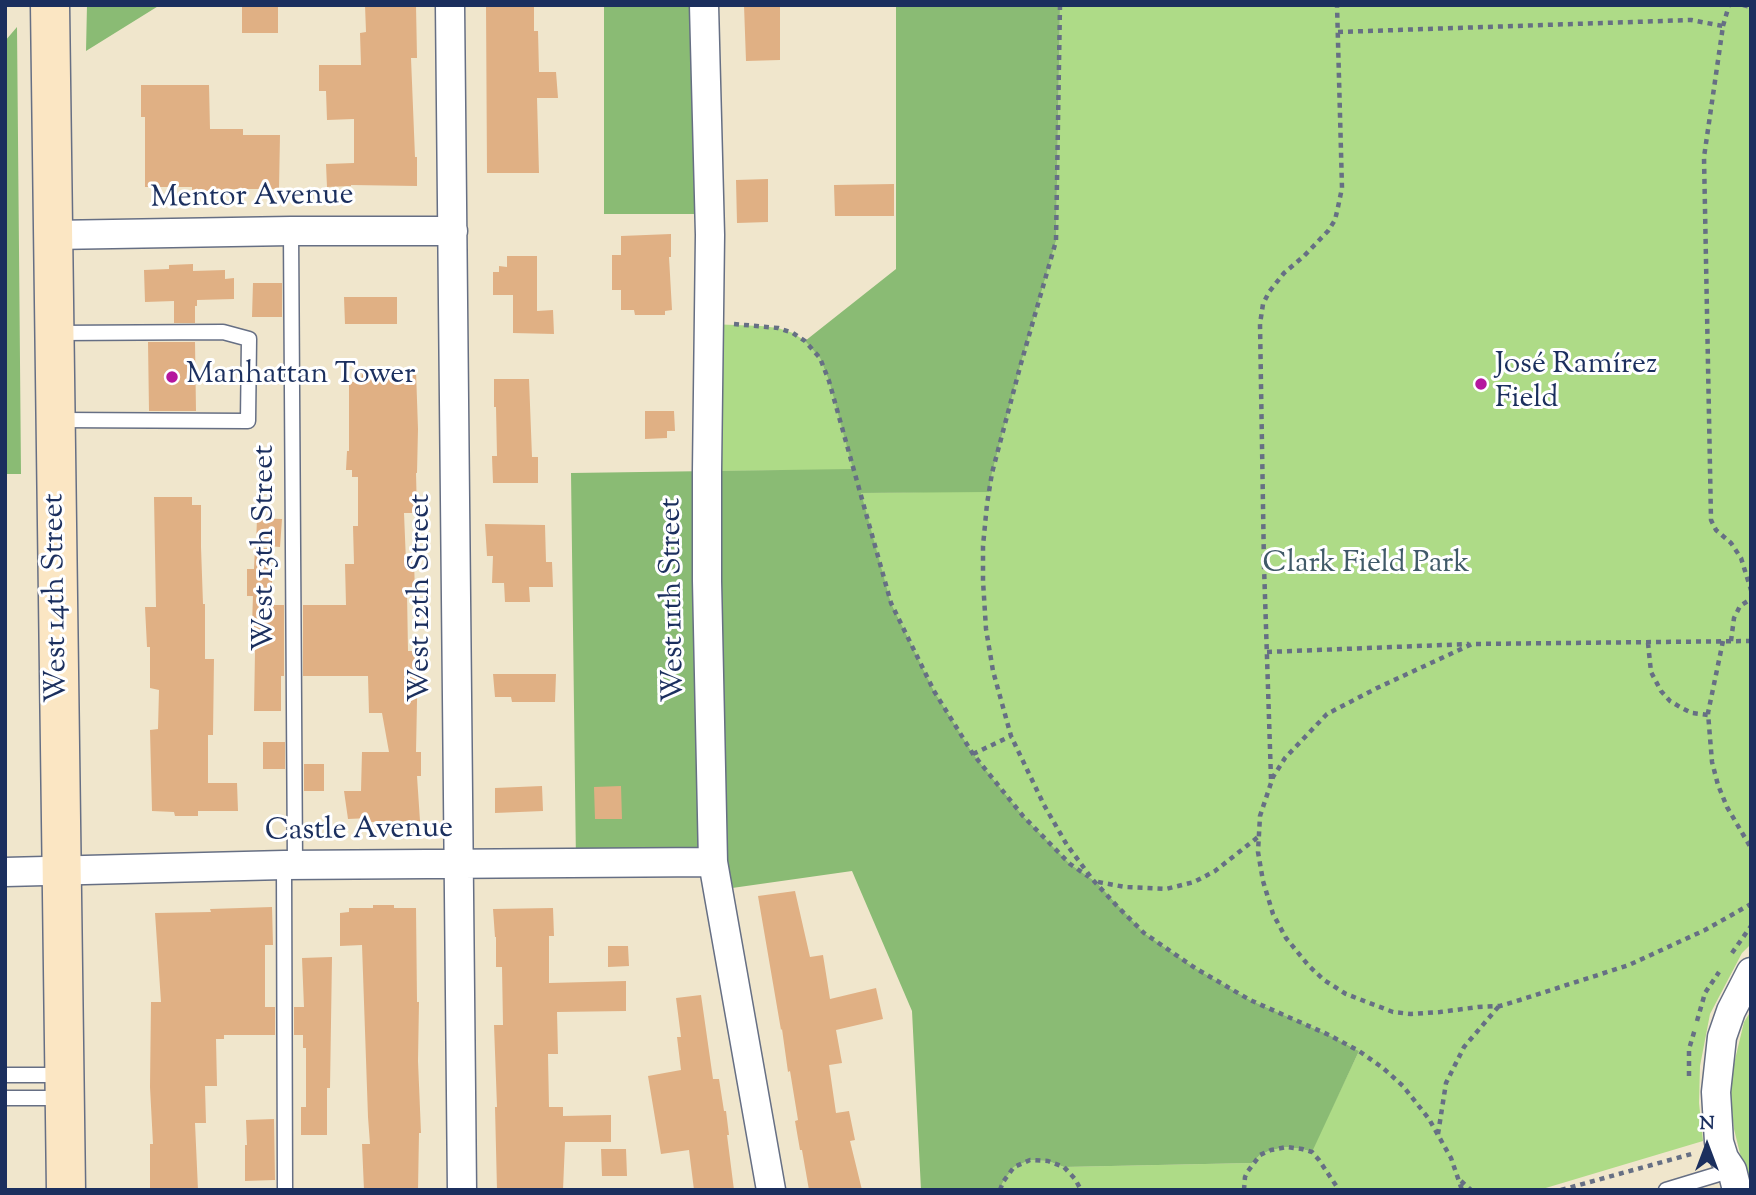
<!DOCTYPE html>
<html>
<head>
<meta charset="utf-8">
<style>
	body { margin:0 }
	#map { position:relative; width:1756px; height:1195px; overflow:hidden; background:#f0e6cc; font-family:"Sorts Mill Goudy",serif }
	canvas { display:block }
	.frame { position:absolute; inset:0; border:7px solid #1b2f5e; pointer-events:none }
	.north { position:absolute; left:1672px; top:1111px; width:70px; height:70px; -webkit-text-stroke:5px #fff; paint-order:stroke; rotate:0deg; font-size:19px; font-weight:700; line-height:28px; text-align:center; color:#1b2f5e }
	.north::after { content:''; display:block; margin:auto; width:24px; height:32px; background:#1b2f5e; clip-path:polygon(50% 0,100% 100%,50% 72%,0 100%) }
</style>
</head>
<body>
<div id="map">
<canvas width="1756" height="1195"></canvas>
<div class="frame"></div>
<div class="north">N</div>
</div>
<script>
const ctx = document.querySelector('canvas').getContext('2d');
ctx.lineJoin = 'round';
function fillPath(path, color) { ctx.fillStyle = color; ctx.fill(path, 'evenodd'); }
const poly = rows => new Path2D(rows.map(r => 'M' + r).join(''));
function strokePath(path, color, width, dash) { ctx.strokeStyle = color; ctx.lineWidth = width; ctx.lineCap = dash ? 'butt' : 'round'; ctx.setLineDash(dash || []); ctx.stroke(path); }
function drawText(font, color, halo, rows, align = 'center') {
  ctx.font = font + ' "Sorts Mill Goudy",serif'; ctx.lineWidth = 6; ctx.setLineDash([]); ctx.textBaseline = 'middle'; ctx.strokeStyle = halo; ctx.fillStyle = color; for (const [text, x, y, turn = 0] of rows) {
    ctx.save(); ctx.translate(x, y); ctx.rotate((+turn || 0) * Math.PI / 180); ctx.textAlign = isNaN(turn) ? turn : align; if (halo) ctx.strokeText(text, 0, 0); ctx.fillText(text, 0, 0); ctx.restore();
  }
}
const green = poly([
	[1060,5,1751,5,1751,944,1742,953,1710,1014,1700,1066,1699,1103,1703,1141,1539,1190,1000,1190,1003,1182,1014,1167,1030,1160,1048,1161,1064,1167,1252,1163,1260,1155,1271,1150,1287,1147,1302,1149,1311,1152,1359,1051,1329,1035,1250,1000,1195,968,1144,933,1096,882,1070,864,1023,816,973,754,934,691,891,603,860,493,989,491,992,473,1020,367,1056,241],
	[709,324,761,326,778,328,793,333,805,341,820,358,829,381,854,470,707,471],
	[1751,1011,1751,1184,1745,1174,1734,1129,1730,1095,1732,1072,1744,1022]
]);
const forest = poly([
	[87,5,160,5,86,51],
	[604,5,704,5,709,214,604,214],
	[896,5,1060,5,1056,241,1020,367,992,473,989,492,861,493,891,603,934,691,973,754,1023,816,1070,864,1096,882,1144,933,1195,968,1250,1000,1329,1035,1359,1051,1312,1152,1302,1149,1287,1147,1271,1150,1260,1155,1252,1163,1064,1167,1048,1161,1030,1160,1014,1167,1003,1182,1000,1190,921,1190,912,1011,852,871,718,890,713,862,576,863,571,473,853,469,829,381,820,358,805,341,896,269],
	[17,27,21,474,5,474,5,41]
]);
const building = poly([
	[242,5,278,5,278,33,242,33],
	[365,5,416,5,417,58,411,58,415,157,417,157,417,186,351,185,351,186,327,187,326,164,354,163,354,119,327,120,326,91,319,91,319,65,361,65,360,33,366,32],
	[486,5,534,5,534,31,538,31,539,72,556,72,558,98,537,98,539,173,487,173],
	[744,5,780,5,780,60,746,61],
	[141,85,209,85,210,129,243,129,243,135,280,135,279,189,230,189,230,193,192,193,192,187,145,187,145,117,141,117],
	[768,179,768,222,737,223,736,180],
	[894,184,894,216,835,216,834,185],
	[671,234,671,257,669,257,672,310,665,311,665,315,635,315,634,310,621,310,621,290,612,290,612,255,621,255,621,236],
	[507,256,537,256,537,311,553,310,554,334,513,333,513,295,493,295,493,272,499,272,499,266,507,267],
	[193,264,193,271,225,270,225,279,234,278,234,299,197,300,197,306,195,306,195,323,174,323,174,301,145,302,144,270,169,269,169,265],
	[253,283,282,283,282,317,252,317],
	[344,297,397,297,397,324,345,324],
	[148,342,195,342,196,411,149,411],
	[362,371,416,371,418,429,417,473,416,473,417,513,404,513,406,562,414,562,415,592,407,592,408,651,418,651,416,752,421,752,421,776,417,776,420,821,370,822,370,818,348,819,344,791,361,791,362,752,389,752,382,713,369,713,368,676,303,676,303,605,346,605,345,564,354,564,353,526,358,526,358,477,352,477,352,470,346,470,347,451,349,451,349,382,361,382],
	[494,379,529,379,532,457,538,457,538,483,493,483,492,456,497,456,496,407,494,407],
	[645,411,674,411,675,431,667,431,667,438,645,439],
	[154,497,192,497,192,505,201,505,201,547,203,604,205,604,205,659,214,659,213,735,208,735,208,783,237,783,238,811,198,811,198,816,175,816,174,812,152,811,150,730,158,729,159,690,150,688,150,647,147,647,145,607,156,607],
	[257,518,282,519,280,547,256,545],
	[485,524,545,525,546,562,552,562,553,587,529,587,530,602,505,602,504,583,492,583,493,556,487,556],
	[255,548,272,548,272,605,284,605,284,676,281,676,281,711,254,711,255,652,251,652,253,596,247,596,247,569,254,569],
	[493,674,556,674,555,702,512,702,511,697,495,697],
	[263,742,285,742,285,769,263,769],
	[304,764,324,764,324,791,304,791],
	[542,786,543,811,495,813,495,788],
	[621,786,622,819,595,819,594,787],
	[795,891,810,957,823,955,830,999,876,988,883,1019,836,1030,842,1063,829,1065,836,1113,849,1111,855,1140,850,1141,862,1190,809,1190,802,1150,800,1150,795,1121,798,1120,790,1071,788,1072,782,1029,781,1030,758,896],
	[373,905,394,905,394,908,416,908,417,1002,419,1002,418,1061,421,1133,419,1133,418,1190,364,1190,362,1144,370,1144,368,1117,362,945,340,946,340,913,349,912,349,908,373,908],
	[272,907,273,945,265,945,265,1007,275,1007,275,1035,224,1035,224,1039,216,1039,217,1086,205,1086,206,1123,195,1123,198,1190,150,1190,150,1144,153,1144,150,1087,151,1002,161,1002,155,913,211,912,210,909],
	[553,908,554,936,549,936,549,983,626,981,626,1011,557,1012,558,1054,548,1054,549,1107,563,1107,563,1116,611,1115,611,1142,565,1142,563,1190,497,1190,495,1107,497,1107,494,1025,503,1025,502,967,496,967,496,937,495,937,493,909],
	[608,946,628,946,629,966,608,967],
	[332,957,330,1088,327,1088,327,1135,301,1135,301,1107,306,1107,306,1048,303,1048,303,1035,294,1035,294,1007,304,1007,302,958],
	[701,995,713,1079,719,1079,724,1111,726,1111,729,1135,727,1135,734,1190,694,1190,689,1150,661,1154,648,1076,681,1070,677,1037,681,1037,676,998],
	[274,1119,275,1180,245,1181,245,1145,247,1145,246,1120],
	[601,1149,626,1149,627,1176,602,1176]
]);
const path = poly([
	[1060,5,1056,241,1020,367,992,473,987,504,983,546,983,581,986,629,993,671,1011,736,1044,805,1067,845,1093,880,1117,906,1144,933,1195,968,1250,1000,1329,1035,1359,1051,1383,1068,1403,1086,1429,1119,1451,1158,1462,1190],
	[1743,5,1751,7],
	[1723,26,1729,5],
	[1338,32,1691,20,1723,26,1704,157,1711,520,1716,530,1731,543,1741,558,1751,590],
	[734,324,778,328,793,333,805,341,820,358,829,381,891,603,934,691,973,754,1023,816,1070,864,1089,877],
	[1723,641,1708,713,1712,762,1718,785,1727,807,1751,848],
	[1731,641,1734,618,1740,606,1751,599],
	[1751,641,1472,644,1377,688,1327,714,1285,758,1273,777,1260,816,1258,852,1263,881,1273,914,1286,938,1309,966,1324,980,1346,994,1393,1012,1411,1014,1440,1012,1478,1007,1500,1006,1520,1000,1629,965,1705,930,1751,904],
	[1648,643,1651,672,1661,691,1670,701,1680,707,1692,713,1708,715],
	[1267,652,1469,644],
	[973,754,1011,736],
	[1271,779,1264,566,1260,324,1263,304,1269,292,1284,273,1304,256,1328,231,1335,220,1338,207,1342,188,1337,5],
	[1098,882,1125,887,1166,889,1194,882,1215,871,1258,837],
	[1732,953,1751,926],
	[1697,1021,1705,993,1719,972],
	[1689,1076,1689,1049,1695,1029],
	[1438,1134,1446,1083,1464,1047,1499,1006],
	[1461,1181,1471,1190],
	[1000,1190,1003,1182,1014,1167,1030,1160,1048,1161,1064,1167,1075,1179,1081,1190],
	[1244,1190,1245,1177,1248,1171,1260,1155,1271,1150,1287,1147,1302,1149,1312,1152,1319,1160,1339,1190],
	[1561,1190,1695,1153]
]);
const lane = poly([
	[291,231,295,865],
	[57,420,248,421,249,339,223,332,57,333],
	[284,865,285,1190],
	[5,1075,63,1075],
	[5,1098,64,1098],
	[1666,1190,1732,1170]
]);
const street = poly([
	[450,5,462,1190],
	[704,5,710,235,707,471,707,581,713,862,771,1190],
	[53,235,291,231,453,231],
	[5,872,284,865,713,862],
	[1737,1190,1732,1170,1724,1158,1719,1142,1716,1092,1722,1037,1731,1011,1751,972]
]);
const secondary = poly([
	[50,5,66,1190]
]);
const markers = [
	[172,377,7,"#b5179e"],
	[1481,384,7,"#b5179e"]
];
const streetNames = [
	["Mentor Avenue",252,199,-1],
	["West 13th Street",267,548,-90],
	["West 14th Street",58,598,-91],
	["West 12th Street",423,598,-90],
	["West 11th Street",675,600,-91],
	["Castle Avenue",359,832,-1]
];
const poiNames = [
	["José Ramírez",1495,367],
	["Field",1495,401],
	["Manhattan Tower",186,377]
];
const parkNames = [
	["Clark Field Park",1366,566]
];
fillPath(green, '#aedb87');
fillPath(forest, '#8abb74');
fillPath(building, '#e0b084');
strokePath(lane, '#666f84', 17);
strokePath(street, '#666f84', 31);
strokePath(secondary, '#666f84', 41);
strokePath(path, '#666f84', 4.5, [5, 5]);
strokePath(lane, '#fff', 14);
strokePath(street, '#fff', 28);
strokePath(secondary, '#fbe6c3', 38);
for (const [x, y, r, color] of markers) { const dot = new Path2D(); dot.arc(x, y, r, 0, 2 * Math.PI); ctx.fillStyle = color; ctx.fill(dot); strokePath(dot, '#fff', 2.5); }
drawText('30px', '#1b2f5e', '#fff', streetNames);
drawText('30px', '#1b2f5e', '#fff', poiNames, 'left');
drawText('30px', '#405a68', '#fff', parkNames);
</script>
</body>
</html>
